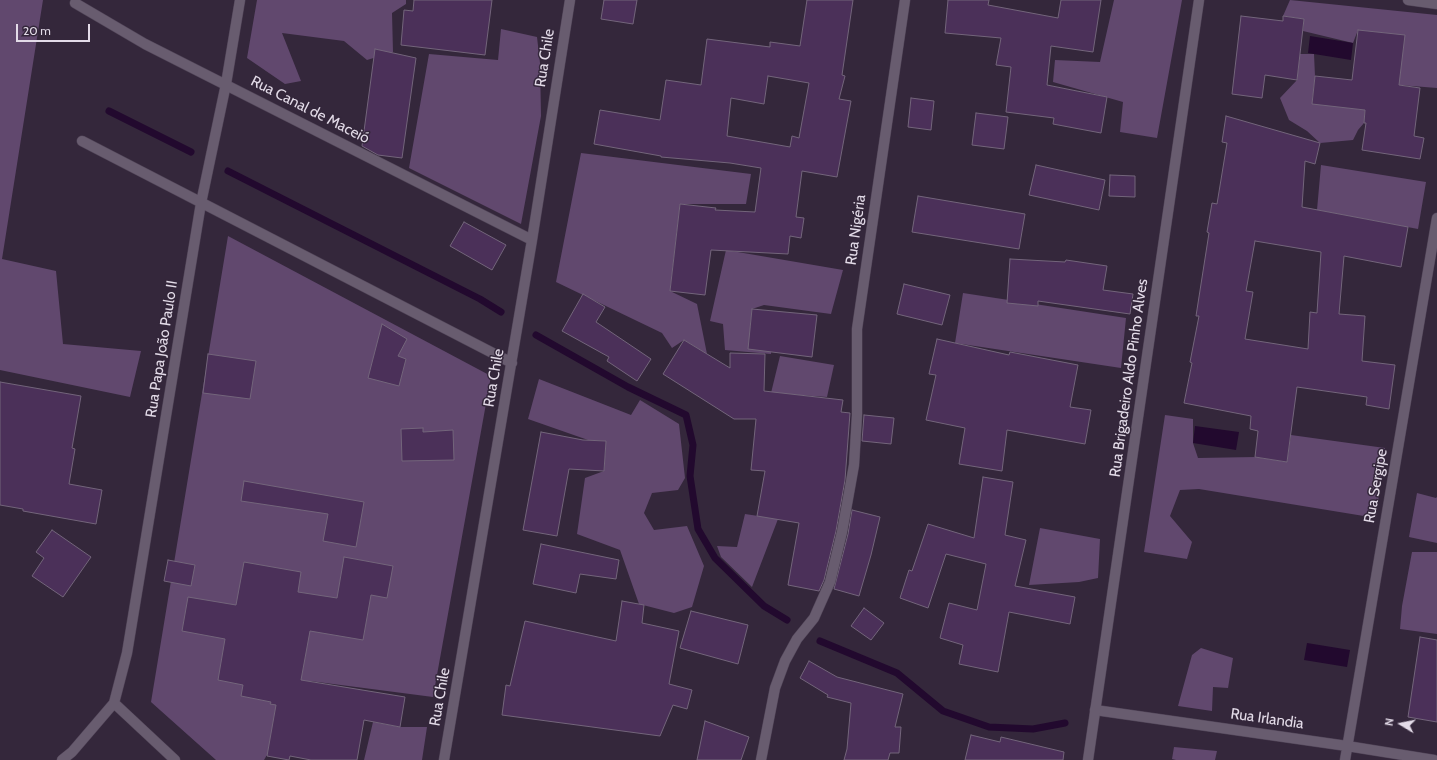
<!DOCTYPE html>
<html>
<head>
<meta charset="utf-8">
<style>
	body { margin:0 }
	#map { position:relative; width:1437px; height:760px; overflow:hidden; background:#34273b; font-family:Cabin,sans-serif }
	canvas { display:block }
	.north { position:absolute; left:1381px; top:704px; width:40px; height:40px; -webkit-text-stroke:3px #34273b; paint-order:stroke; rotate:280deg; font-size:11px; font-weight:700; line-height:16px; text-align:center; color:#e3dbe8 }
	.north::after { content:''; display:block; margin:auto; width:14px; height:18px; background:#e3dbe8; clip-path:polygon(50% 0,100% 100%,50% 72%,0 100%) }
	.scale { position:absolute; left:16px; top:24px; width:74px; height:18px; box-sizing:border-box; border:2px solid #e3dbe8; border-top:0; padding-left:5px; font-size:12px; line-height:14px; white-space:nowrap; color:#e3dbe8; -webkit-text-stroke:3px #34273b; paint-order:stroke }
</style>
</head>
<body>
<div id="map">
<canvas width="1437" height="760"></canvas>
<div class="north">N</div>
<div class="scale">20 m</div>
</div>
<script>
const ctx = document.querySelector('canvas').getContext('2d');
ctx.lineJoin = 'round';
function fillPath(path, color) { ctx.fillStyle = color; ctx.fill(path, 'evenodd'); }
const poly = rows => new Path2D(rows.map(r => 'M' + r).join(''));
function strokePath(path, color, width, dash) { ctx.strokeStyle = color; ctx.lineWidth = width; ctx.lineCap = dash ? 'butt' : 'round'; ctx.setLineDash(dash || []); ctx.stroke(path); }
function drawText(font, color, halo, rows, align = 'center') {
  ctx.font = font + ' Cabin,sans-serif'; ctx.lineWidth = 3; ctx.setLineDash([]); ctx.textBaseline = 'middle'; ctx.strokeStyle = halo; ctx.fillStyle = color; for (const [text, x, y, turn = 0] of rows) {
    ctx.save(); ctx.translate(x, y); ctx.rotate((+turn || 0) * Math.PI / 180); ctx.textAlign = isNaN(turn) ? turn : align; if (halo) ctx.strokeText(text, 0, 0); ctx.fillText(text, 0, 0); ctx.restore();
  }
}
const green = poly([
	[0,0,43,0,2,259,56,271,63,344,141,351,130,397,0,370],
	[257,0,406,0,406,4,392,13,393,52,367,60,344,41,282,33,301,81,285,84,247,58],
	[1114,0,1182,0,1157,138,1120,132,1123,102,1053,82,1055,60,1100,62],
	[1290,0,1437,15,1437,88,1399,85,1358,30,1353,43,1303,31,1304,19,1283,16],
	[501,29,537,37,540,63,541,116,521,224,409,168,429,54,498,60],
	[1300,54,1314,54,1315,76,1312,103,1365,110,1364,123,1358,130,1353,140,1320,143,1307,131,1289,120,1280,98,1297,80],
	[581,153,751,174,746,204,680,204,670,291,697,304,707,354,684,340,672,348,662,333,556,282],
	[1321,165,1426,182,1418,229,1317,210],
	[228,236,491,376,433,697,310,681,264,760,216,760,151,702],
	[726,250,843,270,831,314,764,305,752,309,750,327,764,328,772,340,771,354,725,350,723,324,710,321],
	[963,293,1126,318,1121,368,955,343],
	[780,356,834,365,827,397,771,393],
	[539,379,631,415,640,400,679,424,685,478,678,490,652,493,644,513,654,530,687,526,704,566,692,607,674,613,639,604,620,550,577,534,585,478,604,471,606,441,588,440,528,419],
	[1165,415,1193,419,1193,443,1198,458,1255,457,1287,462,1291,435,1385,448,1376,518,1199,489,1180,490,1170,516,1192,542,1187,559,1144,552],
	[1417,493,1436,498,1437,497,1437,543,1409,537],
	[745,514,778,519,752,587,721,557,717,546,737,547],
	[1040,528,1100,539,1098,578,1079,582,1029,585],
	[1412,552,1437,552,1437,634,1400,629,1402,606],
	[1201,648,1233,658,1228,688,1213,687,1212,711,1178,706,1192,655],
	[373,722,400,727,427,727,422,760,364,760],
	[1174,747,1217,751,1215,760,1176,760,1172,759]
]);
const water = poly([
	[1310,36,1353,43,1351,60,1308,53],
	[1195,426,1239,432,1236,450,1193,443],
	[1307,643,1350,650,1347,667,1304,660]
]);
const stream = poly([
	[109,111,191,152],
	[228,171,480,299,501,312],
	[536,335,628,387,686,415,693,445,690,476,698,529,715,558,764,606,787,620],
	[820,641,897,673,943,711,989,727,1033,729,1065,723]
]);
const building = poly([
	[414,0,492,0,485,55,401,45,404,10,413,11,414,0],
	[604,0,637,0,633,24,601,19,604,0],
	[807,0,853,0,842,75,845,76,839,99,851,101,837,177,802,171,796,217,804,218,801,238,790,236,788,254,711,250,705,295,670,291,680,204,716,208,715,210,755,212,761,168,730,163,661,157,661,156,594,144,600,110,660,120,666,80,701,85,707,39,770,47,770,42,800,46,807,0],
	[768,76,809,83,799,138,792,136,790,147,727,136,731,98,764,104,768,76],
	[948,0,989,0,988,5,1058,18,1061,0,1101,0,1093,52,1051,46,1047,85,1107,97,1101,133,1053,124,1054,118,1006,112,1011,67,996,65,1001,38,945,33,948,0],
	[1241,16,1283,21,1283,16,1304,19,1297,80,1265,75,1262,98,1232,94,1241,16],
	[1358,30,1405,35,1399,85,1420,88,1414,136,1424,138,1420,159,1362,150,1366,123,1364,123,1365,110,1312,104,1315,76,1352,80,1358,30],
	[375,49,416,58,402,158,378,155,362,146,375,49],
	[911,98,934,101,931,130,908,127,911,98],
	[976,113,1008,117,1004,149,972,145,976,113],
	[1226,116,1320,143,1315,164,1305,161,1302,207,1408,227,1401,267,1344,256,1339,314,1365,316,1362,361,1395,365,1389,409,1366,405,1367,397,1297,387,1287,462,1255,457,1258,431,1250,429,1251,416,1184,403,1192,363,1190,362,1199,316,1196,316,1209,233,1207,232,1212,203,1217,204,1227,143,1222,142,1226,116],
	[1255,241,1321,252,1317,313,1310,312,1308,349,1245,339,1253,292,1246,291,1255,241],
	[1036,165,1105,180,1099,210,1029,195,1036,165],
	[1110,175,1135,176,1135,197,1109,196,1110,175],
	[918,196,1025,214,1019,249,912,232,918,196],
	[464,222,506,245,492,270,450,246,464,222],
	[1010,259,1065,262,1066,260,1107,266,1103,290,1133,294,1130,314,1038,301,1038,306,1007,303,1010,259],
	[904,284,950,295,942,325,897,314,904,284],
	[583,294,605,307,596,322,651,359,637,381,607,361,609,357,562,331,583,294],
	[752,309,817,315,812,357,748,349,752,309],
	[382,324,407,339,398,356,406,359,399,386,368,378,382,324],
	[937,339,1009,355,1010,352,1078,365,1070,407,1091,410,1085,444,1007,430,1002,471,959,464,965,428,926,420,936,375,929,374,937,339],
	[684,340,730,368,730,353,765,354,764,391,843,400,841,412,850,413,845,480,836,531,824,580,819,591,788,585,799,523,757,516,765,471,751,470,756,419,734,419,663,374,684,340],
	[208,354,256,361,250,399,203,393,208,354],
	[0,382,81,396,72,448,75,449,69,484,102,490,96,524,23,511,23,509,0,505,0,382],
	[864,415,894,418,891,444,862,441,864,415],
	[423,428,423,432,453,430,454,460,402,461,401,429,423,428],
	[541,432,583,440,606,441,604,471,569,469,557,536,523,530,541,432],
	[983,477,1013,482,1005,535,1026,540,1015,586,1075,597,1070,624,1009,612,998,672,959,664,963,645,940,638,949,603,977,610,986,564,946,554,928,608,900,598,909,570,912,571,928,524,974,538,983,477],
	[244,481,364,502,356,547,323,541,328,514,241,501,244,481],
	[852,510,880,517,871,555,859,596,834,589,848,534,852,510],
	[52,530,91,557,63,597,32,576,44,558,36,552,52,530],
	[541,544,619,560,616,579,580,574,576,593,533,584,541,544],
	[344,557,393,566,387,598,371,595,363,640,310,631,301,680,405,697,400,727,364,720,357,760,311,760,290,756,289,760,267,756,276,705,270,704,271,702,241,696,243,685,218,680,225,639,182,631,188,597,236,605,244,562,301,572,298,592,337,598,344,557],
	[168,560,195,565,191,586,164,581,168,560],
	[622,601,644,605,642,623,679,631,669,684,692,690,687,709,673,705,660,736,502,715,506,685,510,686,525,621,616,641,622,601],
	[864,608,884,623,871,640,851,626,864,608],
	[691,611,748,625,738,664,680,648,691,611],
	[1420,637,1437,640,1437,722,1408,717,1420,637],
	[809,661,837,677,903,694,895,727,901,727,899,753,890,753,888,760,844,760,847,749,851,703,827,697,828,695,800,678,809,661],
	[705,721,749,737,741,760,697,760,705,721],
	[971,735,1000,742,1001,737,1064,752,1063,760,965,760,971,735]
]);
const minor = poly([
	[1408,0,1437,4],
	[75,3,145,44,532,240],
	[82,141,512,363],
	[114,703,175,760],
	[1095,710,1347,746,1434,760],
	[62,760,72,752,114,703,127,653,201,203,226,84,240,0],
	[444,760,532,240,570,0],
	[761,760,775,688,785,661,797,639,814,618,830,582,842,532,854,465,857,415,857,329,905,0],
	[1345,760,1437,218]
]);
const tertiary = poly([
	[1088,760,1199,0]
]);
const streetNames = [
	["Rua Chile",545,58,-81],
	["Rua Canal de Maceió",310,110,27],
	["Rua Nigéria",856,230,-82],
	["Rua Papa João Paulo II",162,349,-81],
	["Rua Chile",494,378,-80],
	["Rua Brigadeiro Aldo Pinho Alves",1129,378,-82],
	["Rua Sergipe",1376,486,-80],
	["Rua Chile",440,697,-80],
	["Rua Irlandia",1267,719,8]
];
fillPath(green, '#61486e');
fillPath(water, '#22092e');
strokePath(stream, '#22092e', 7);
fillPath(building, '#4b3059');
strokePath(building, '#73657b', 1);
strokePath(minor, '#504457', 11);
strokePath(tertiary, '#504457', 11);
strokePath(minor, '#685c6f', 10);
strokePath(tertiary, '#685c6f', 10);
drawText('15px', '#e3dbe8', '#34273b', streetNames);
</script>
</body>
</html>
